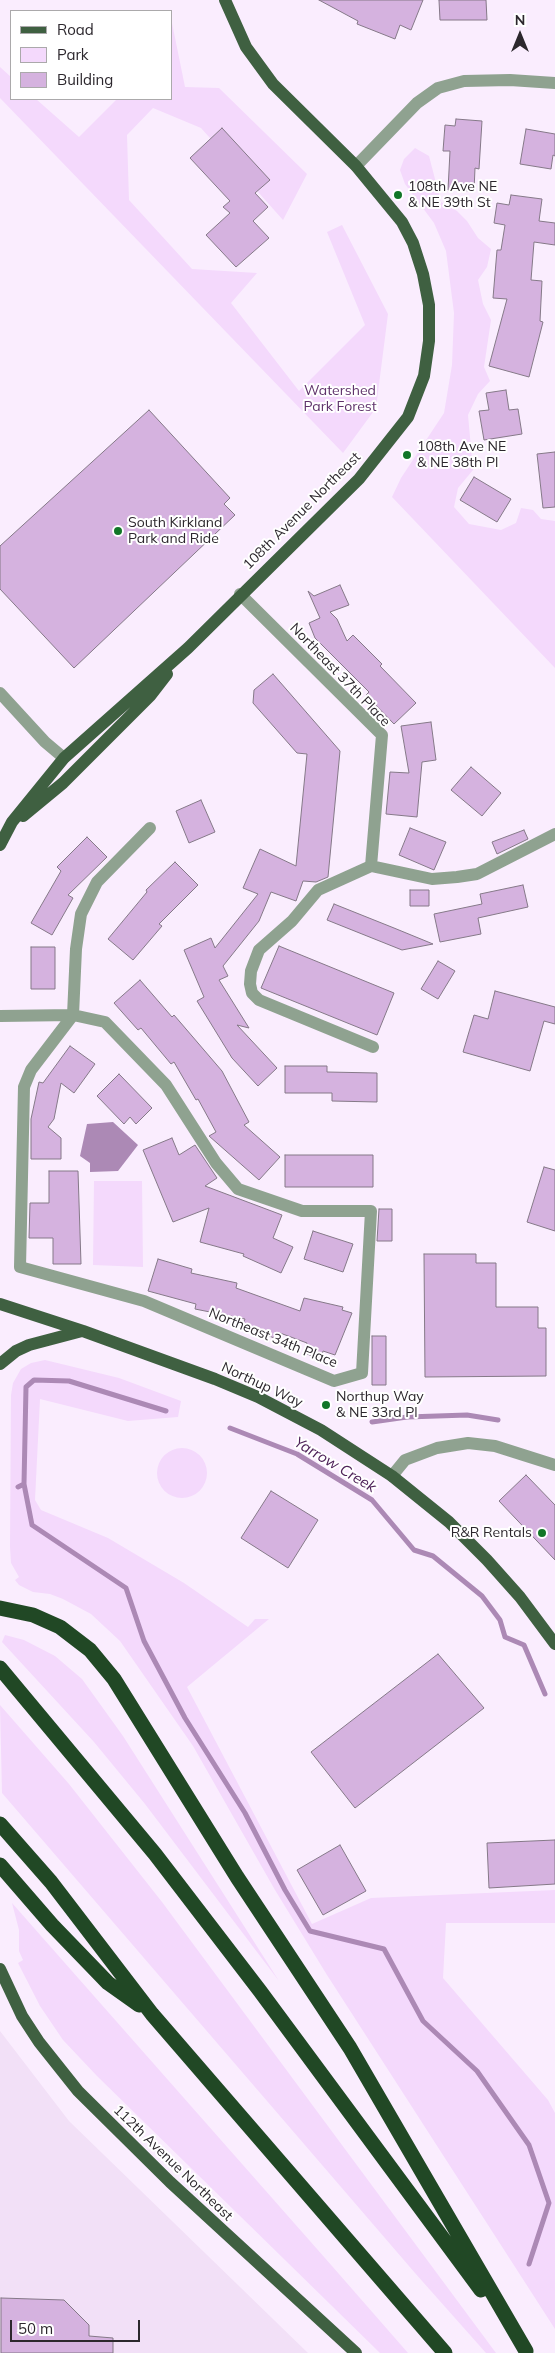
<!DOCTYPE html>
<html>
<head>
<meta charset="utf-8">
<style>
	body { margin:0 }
	#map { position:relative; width:555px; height:2353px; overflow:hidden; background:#faedfe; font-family:Mulish,sans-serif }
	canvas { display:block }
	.legend { position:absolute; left:10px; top:10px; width:162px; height:90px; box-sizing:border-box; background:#fff; border:1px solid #aba9ab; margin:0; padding:6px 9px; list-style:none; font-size:15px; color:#2c272d }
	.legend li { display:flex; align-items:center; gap:10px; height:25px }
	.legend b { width:25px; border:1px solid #aba9ab }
	.north { position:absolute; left:495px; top:10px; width:50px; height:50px; -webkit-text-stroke:4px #fff; paint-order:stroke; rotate:0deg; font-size:14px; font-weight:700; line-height:20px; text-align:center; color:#2c272d }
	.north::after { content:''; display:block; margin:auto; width:18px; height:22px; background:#2c272d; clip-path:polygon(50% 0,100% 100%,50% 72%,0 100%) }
	.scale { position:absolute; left:10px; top:2320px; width:130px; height:22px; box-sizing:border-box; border:2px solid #2c272d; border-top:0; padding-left:6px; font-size:15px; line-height:18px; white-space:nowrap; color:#2c272d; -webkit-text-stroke:4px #fff; paint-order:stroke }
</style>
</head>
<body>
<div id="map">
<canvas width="555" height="2353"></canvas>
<ul class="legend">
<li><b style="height:6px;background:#3f6041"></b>Road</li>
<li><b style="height:14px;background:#f4d9fc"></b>Park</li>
<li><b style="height:14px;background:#d5b2df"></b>Building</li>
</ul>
<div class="north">N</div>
<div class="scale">50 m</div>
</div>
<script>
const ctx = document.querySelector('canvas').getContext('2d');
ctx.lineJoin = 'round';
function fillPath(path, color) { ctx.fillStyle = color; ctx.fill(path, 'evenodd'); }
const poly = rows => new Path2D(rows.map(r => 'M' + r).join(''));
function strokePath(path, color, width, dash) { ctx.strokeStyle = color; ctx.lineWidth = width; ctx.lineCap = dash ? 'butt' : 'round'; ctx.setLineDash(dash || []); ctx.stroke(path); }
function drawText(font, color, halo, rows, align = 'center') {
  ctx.font = font + ' Mulish,sans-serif'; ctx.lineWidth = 4; ctx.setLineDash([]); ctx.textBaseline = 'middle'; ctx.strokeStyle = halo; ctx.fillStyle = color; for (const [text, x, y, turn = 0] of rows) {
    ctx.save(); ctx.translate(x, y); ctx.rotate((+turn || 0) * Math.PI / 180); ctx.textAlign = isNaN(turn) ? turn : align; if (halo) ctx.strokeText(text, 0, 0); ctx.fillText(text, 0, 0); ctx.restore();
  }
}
const built = poly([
	[0,2031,69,2121,308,2353,0,2353]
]);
const green = poly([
	[171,18,185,87,219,88,307,174,283,220,201,128,153,108,127,135,129,200,192,269,257,273,231,303,299,391,365,325,327,232,342,225,388,314,376,408,343,453,0,98,0,67,11,77,11,99,36,99,79,137,117,99,171,99],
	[415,148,429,156,441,202,457,211,467,221,478,238,491,249,487,267,478,280,483,304,491,320,484,367,490,381,478,394,468,415,473,470,458,488,454,507,469,524,501,530,516,523,521,508,533,510,541,519,555,521,555,668,392,497,401,478,444,413,452,365,454,313,446,251,434,223,405,184,400,170,404,159],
	[94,1181,142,1181,143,1267,93,1265],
	[45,1360,119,1378,181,1401,178,1417,128,1421,40,1399,35,1500,41,1510,108,1538,184,1583,248,1627,255,1619,269,1619,187,1687,312,1924,371,1898,555,1890,555,1923,446,1923,443,1978,548,2100,555,2113,555,2329,327,1975,275,1890,193,1746,120,1641,91,1614,63,1599,50,1594,33,1592,19,1585,15,1580,19,1577,11,1563,10,1547,11,1395,13,1383,21,1369,31,1363],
	'157 1473a25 25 0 1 1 50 0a25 25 0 1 1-50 0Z',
	[5,1635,24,1640,55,1656,82,1679,123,1736,279,1981,145,1804,94,1742,2,1642],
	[0,1705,69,1784,162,1902,496,2353,486,2353,415,2273,2,1793],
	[12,1903,332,2266,408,2353,380,2353,97,2076,63,2040,40,2006,18,1963,23,1960,19,1951,19,1930]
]);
const water = poly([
	[113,1122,138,1145,118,1171,90,1172,90,1163,80,1156,87,1124]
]);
const stream = poly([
	[372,1422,407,1417,467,1415,498,1420],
	[230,1428,297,1454,372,1500,414,1550,433,1556,482,1596,500,1620,505,1637,524,1645,545,1694],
	[24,1484,32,1525,126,1588,144,1641,185,1718,245,1813,285,1890,310,1931,384,1949,423,2021,477,2071,529,2145,549,2203,529,2264],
	[18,1487,24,1484,26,1387,34,1380,69,1381,166,1411]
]);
const building = poly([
	[319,0,423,0,411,30,400,25,395,39,357,24,358,21,319,0],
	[439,0,486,0,487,20,440,20,439,0],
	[456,119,482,121,479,169,475,168,474,191,448,190,450,151,443,151,445,125,455,126,456,119],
	[222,128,270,180,255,193,268,207,253,221,269,238,236,267,206,235,230,213,223,207,230,201,190,158,222,128],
	[526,129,555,134,555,156,553,155,551,169,520,164,526,129],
	[511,195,542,199,539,221,555,223,555,245,534,242,531,280,542,281,540,321,543,322,529,377,489,366,507,299,493,298,497,250,501,250,505,225,494,223,497,203,509,205,511,195],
	[506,390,509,410,518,409,522,434,484,440,479,411,489,410,486,393,506,390],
	[149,410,230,498,224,504,235,515,74,668,0,589,0,546,149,410],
	[555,452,555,507,543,508,537,454,555,452],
	[474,477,511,499,497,522,460,500,474,477],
	[340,585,349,605,330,612,337,619,347,641,353,635,382,664,380,666,416,703,394,724,366,695,369,692,315,638,309,623,320,618,308,591,314,596,340,585],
	[273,674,340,751,328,877,316,882,303,881,296,901,271,892,259,921,223,966,228,976,219,980,249,1028,237,1025,277,1068,258,1086,232,1058,197,1001,204,997,184,950,211,938,215,948,258,894,243,888,260,849,296,866,307,754,297,753,253,703,254,690,273,674],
	[431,722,436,760,422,762,417,817,386,814,390,772,409,773,401,726,431,722],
	[471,767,501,793,482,816,451,790,471,767],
	[201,800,215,832,189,843,176,811,201,800],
	[410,828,446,842,434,870,399,855,410,828],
	[524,830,528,839,497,854,492,842,524,830],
	[87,837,107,857,68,895,73,898,52,935,31,923,61,871,57,867,87,837],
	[175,862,198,885,159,924,162,926,133,960,108,939,147,892,146,890,175,862],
	[523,885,528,907,478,918,481,934,440,942,434,914,482,904,480,894,523,885],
	[410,890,429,890,429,906,410,906,410,890],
	[334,904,394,928,433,944,402,950,327,920,334,904],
	[279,946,394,993,377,1035,261,988,279,946],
	[31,947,55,947,55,989,31,989,31,947],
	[438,961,455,971,438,999,421,989,438,961],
	[140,980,172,1017,174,1015,222,1071,249,1122,244,1125,280,1157,259,1180,209,1136,216,1132,198,1099,196,1100,174,1062,171,1064,141,1028,138,1030,114,1003,140,980],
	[495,991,555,1007,555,1024,544,1021,530,1071,463,1052,474,1015,488,1019,495,991],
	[70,1046,95,1064,74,1093,61,1083,54,1119,48,1127,61,1138,61,1159,31,1159,31,1119,39,1082,43,1083,70,1046],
	[285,1066,327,1066,327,1072,377,1073,377,1102,332,1101,332,1093,285,1093,285,1066],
	[119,1074,152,1108,136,1124,130,1117,124,1124,97,1096,119,1074],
	[172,1138,179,1155,195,1145,217,1178,205,1186,282,1215,273,1238,293,1247,281,1273,243,1256,244,1254,200,1242,209,1208,173,1222,143,1150,172,1138],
	[285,1155,373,1155,373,1187,285,1187,285,1155],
	[544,1167,555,1170,555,1231,527,1222,544,1167],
	[49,1171,78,1171,81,1264,53,1264,53,1238,29,1238,30,1203,49,1203,49,1171],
	[379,1209,392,1209,392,1241,377,1241,379,1209],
	[313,1231,353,1244,343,1272,304,1259,313,1231],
	[424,1254,476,1254,476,1263,496,1263,496,1307,538,1307,538,1328,546,1328,546,1376,425,1377,424,1254],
	[158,1259,192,1269,191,1273,237,1283,236,1288,300,1311,304,1298,343,1307,342,1310,352,1313,335,1355,323,1351,321,1359,304,1353,307,1343,280,1333,277,1339,242,1326,245,1319,195,1309,196,1304,148,1291,158,1259],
	[372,1336,386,1336,386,1385,372,1385,372,1336],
	[526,1475,555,1505,555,1560,499,1501,526,1475],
	[271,1491,318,1520,288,1568,241,1538,271,1491],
	[438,1654,484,1708,355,1808,311,1752,438,1654],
	[555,1840,555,1884,489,1888,487,1843,555,1840],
	[340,1845,366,1891,323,1915,297,1870,340,1845],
	[1,2298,64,2300,89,2325,89,2336,113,2338,113,2353,1,2353,1,2298]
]);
const minor = poly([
	[356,166,417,103,438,88,464,81,510,80,555,83],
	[240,594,382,735,371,866,432,879,457,877,477,874,555,834],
	[0,693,45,742,64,758],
	[371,866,318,890,292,921,259,950,251,971,250,984,252,993,259,1000,373,1047],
	[0,1016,73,1015,105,1022,166,1085,216,1163,238,1189,302,1211,371,1211,362,1373,334,1381,144,1301,20,1267,24,1087,31,1070,73,1015,76,949,81,914,97,882,150,828],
	[392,1476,405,1460,437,1448,468,1443,495,1446,555,1465]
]);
const major = poly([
	[23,816,63,783,150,696,167,674],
	[0,845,12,822,64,758,188,648,359,479,408,417,424,376,429,341,429,305,423,274,413,243,402,222,356,166,273,84,246,47,225,0],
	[0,1304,83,1331,215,1379,258,1397,321,1430,392,1476,449,1522,487,1560,520,1597,555,1644],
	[0,1364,16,1351,29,1345,82,1331],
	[0,1969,22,2016,39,2042,78,2091,170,2182,356,2353]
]);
const highway = poly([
	[0,1608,33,1615,60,1627,90,1650,114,1679,237,1877,350,2048,526,2351],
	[0,1668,155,1854,260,1991,481,2290],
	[0,1824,51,1882,152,2014,445,2353],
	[0,1865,52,1925,108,1983,139,2005]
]);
const markers = [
	[398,195,5,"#117627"],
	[407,455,5,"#117627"],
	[118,531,5,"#117627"],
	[326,1405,5,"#117627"],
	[542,1533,5,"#117627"]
];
const poiNames = [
	["108th Ave NE",408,187],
	["& NE 39th St",408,203],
	["108th Ave NE",417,447],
	["& NE 38th Pl",417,463],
	["South Kirkland",128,523],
	["Park and Ride",128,539],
	["Northup Way",336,1397],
	["& NE 33rd Pl",336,1413],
	["R&R Rentals",532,1533,"right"]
];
const parkNames = [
	["Watershed",340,391],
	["Park Forest",340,407]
];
const streetNames = [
	["108th Avenue Northeast",302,511,-45],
	["Northeast 37th Place",340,675,46],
	["Northeast 34th Place",273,1338,22],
	["Northup Way",262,1385,25],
	["112th Avenue Northeast",173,2163,44]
];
const waterNames = [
	["Yarrow Creek",335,1465,31]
];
fillPath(built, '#f2e0f7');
fillPath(green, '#f4d9fc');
fillPath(water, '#ac89b5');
strokePath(stream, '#ac89b5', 5);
fillPath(building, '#d5b2df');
strokePath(building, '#857988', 1);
strokePath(minor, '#8fa290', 12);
strokePath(major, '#3f6041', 12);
strokePath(highway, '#214825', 15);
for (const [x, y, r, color] of markers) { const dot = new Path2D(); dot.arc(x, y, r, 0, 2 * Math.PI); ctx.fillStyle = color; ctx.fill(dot); strokePath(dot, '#fff', 2); }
drawText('14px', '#2c272d', '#fff', poiNames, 'left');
drawText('14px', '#5f326b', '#fff', parkNames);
drawText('14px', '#2c272d', '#fff', streetNames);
drawText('italic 15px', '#4e2259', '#fff', waterNames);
</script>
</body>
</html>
